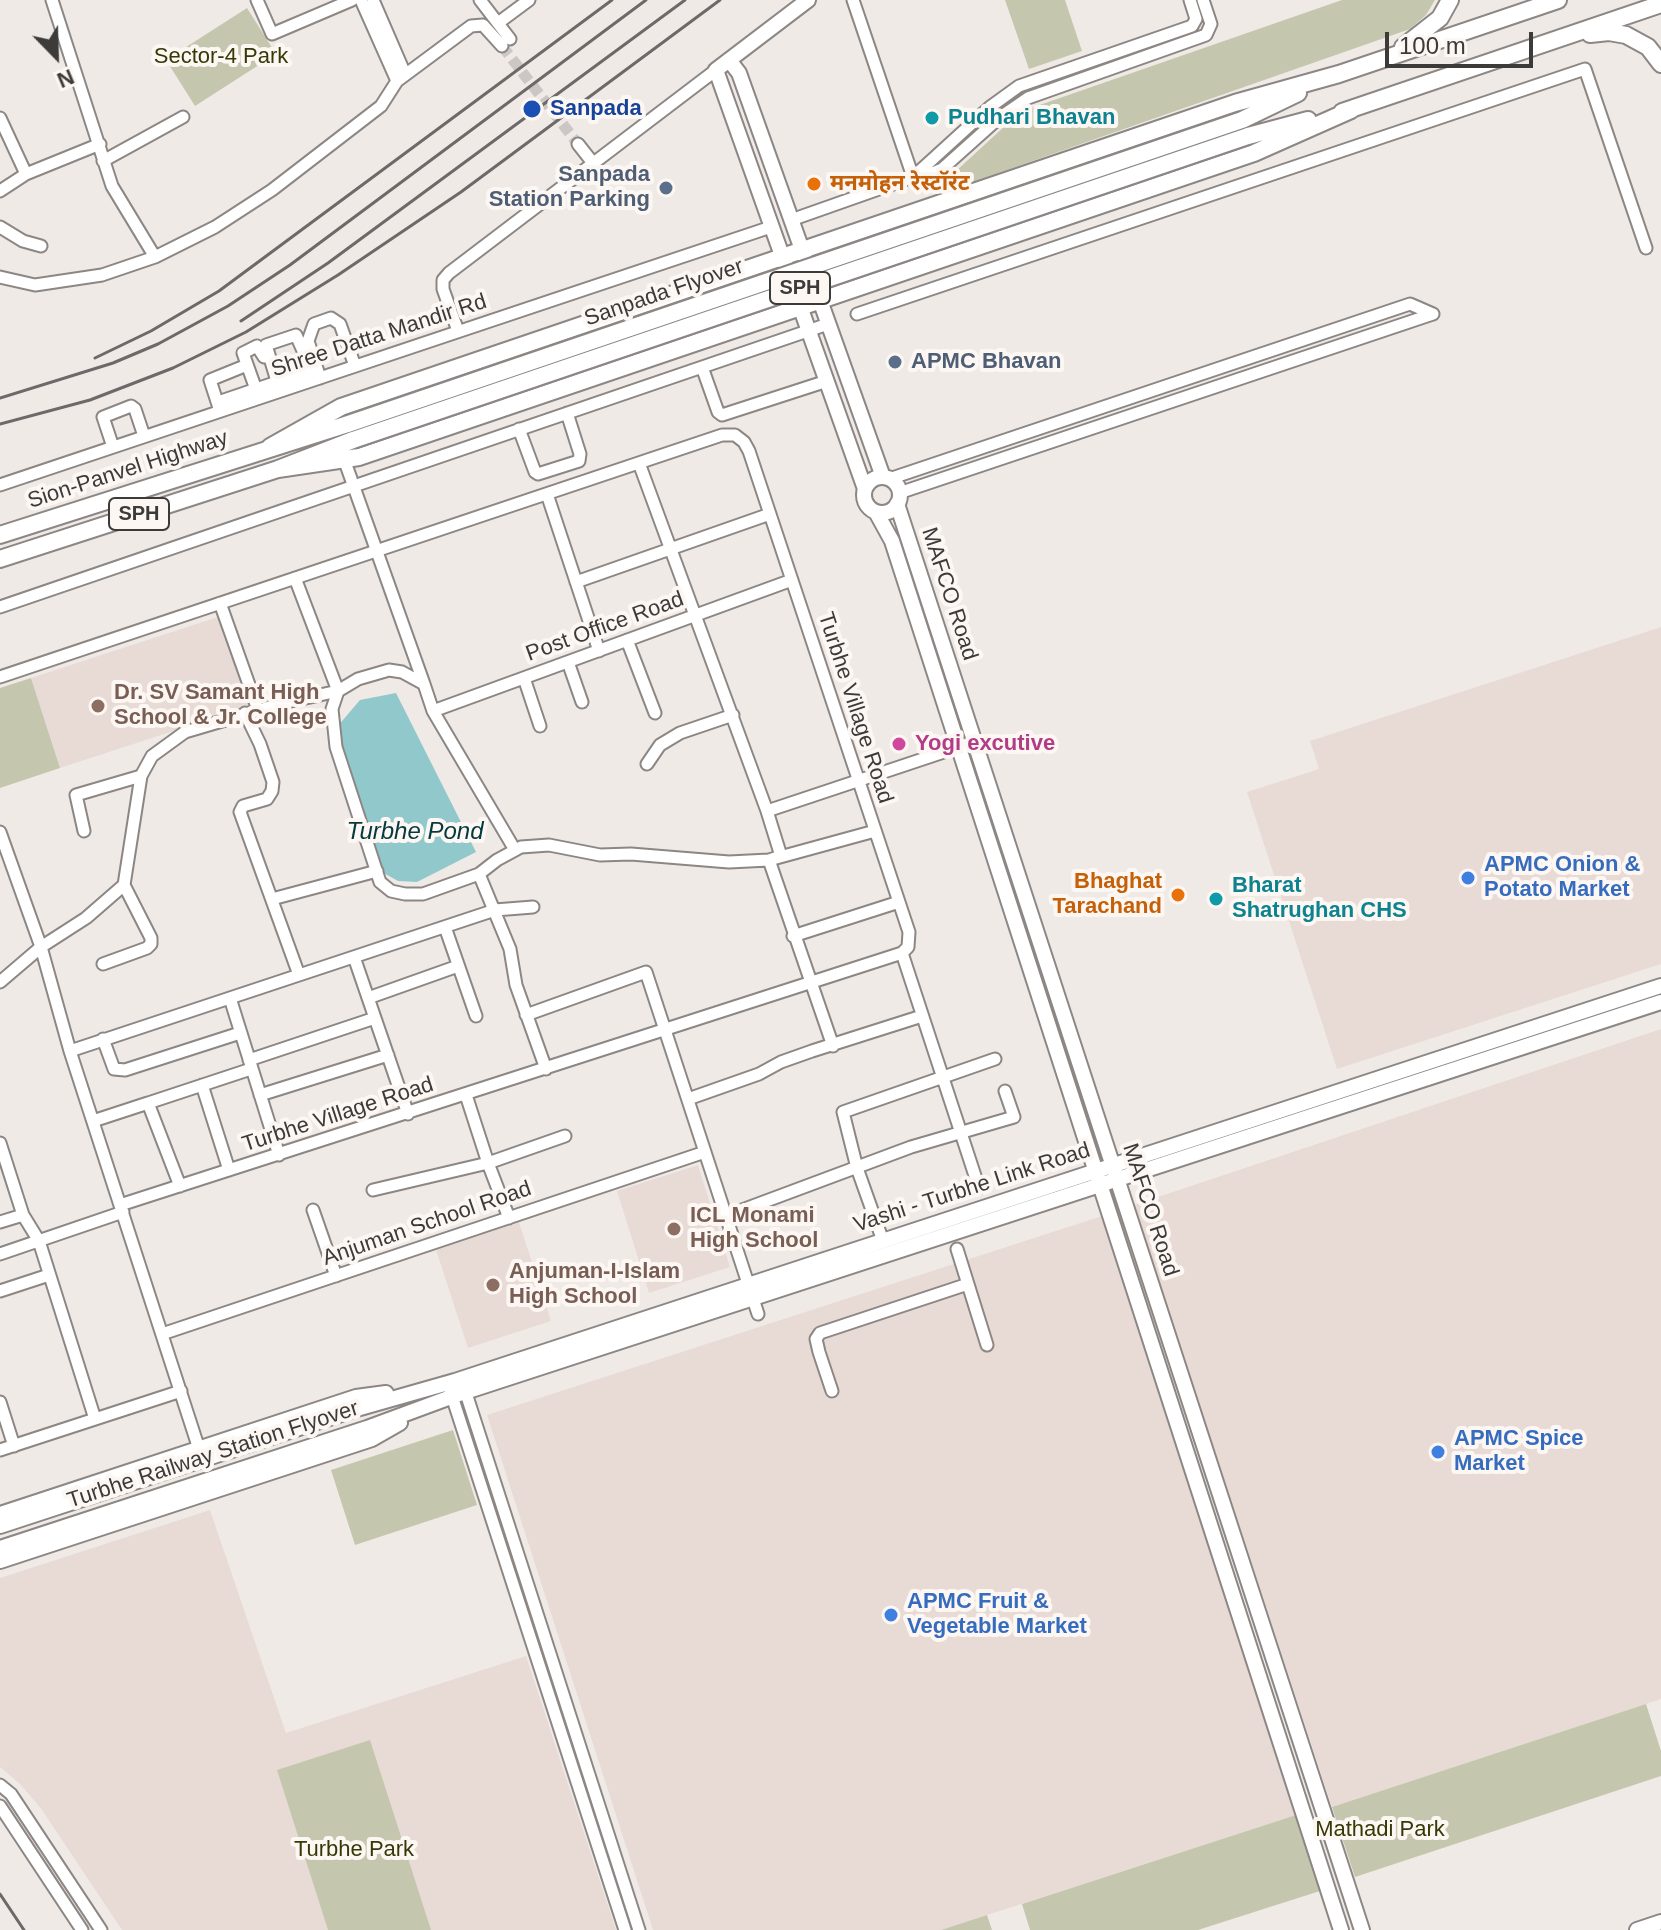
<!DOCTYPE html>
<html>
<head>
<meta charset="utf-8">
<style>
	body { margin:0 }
	#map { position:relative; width:1661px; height:1930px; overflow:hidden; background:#f0eae7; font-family:Arial,sans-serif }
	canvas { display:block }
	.north { position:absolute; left:16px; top:16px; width:80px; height:80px; -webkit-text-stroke:6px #fdf7f4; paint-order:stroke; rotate:157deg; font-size:22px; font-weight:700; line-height:32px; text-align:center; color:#3d3b3a }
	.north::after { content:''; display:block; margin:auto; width:28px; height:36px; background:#3d3b3a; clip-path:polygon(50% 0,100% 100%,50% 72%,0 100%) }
	.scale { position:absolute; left:1385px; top:32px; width:148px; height:36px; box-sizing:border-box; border:4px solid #3d3b3a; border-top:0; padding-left:10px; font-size:24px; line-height:28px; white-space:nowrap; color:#3d3b3a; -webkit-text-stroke:6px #fdf7f4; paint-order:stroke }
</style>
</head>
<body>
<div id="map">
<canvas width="1661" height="1930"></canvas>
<div class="north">N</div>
<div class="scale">100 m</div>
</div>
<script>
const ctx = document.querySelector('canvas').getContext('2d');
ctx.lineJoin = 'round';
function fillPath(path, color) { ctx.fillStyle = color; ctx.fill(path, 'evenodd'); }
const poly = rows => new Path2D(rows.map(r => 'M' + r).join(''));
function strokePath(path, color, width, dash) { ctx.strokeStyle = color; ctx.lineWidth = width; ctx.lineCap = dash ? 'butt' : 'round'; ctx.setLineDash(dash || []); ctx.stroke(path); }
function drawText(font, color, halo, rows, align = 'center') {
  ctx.font = font + ' Arial,"Noto Sans Devanagari",sans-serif'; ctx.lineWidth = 8; ctx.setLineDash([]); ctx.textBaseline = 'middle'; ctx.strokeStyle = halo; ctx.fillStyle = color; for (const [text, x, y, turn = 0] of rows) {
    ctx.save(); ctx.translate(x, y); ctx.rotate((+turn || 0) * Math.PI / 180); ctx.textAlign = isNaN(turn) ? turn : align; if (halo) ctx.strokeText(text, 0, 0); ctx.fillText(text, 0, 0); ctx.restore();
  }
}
const built = poly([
	[227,614,256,704,60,768,31,678],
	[1661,627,1661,964,1337,1069,1247,792,1319,769,1310,741],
	[1661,1029,1661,1699,1332,1807,1134,1205],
	[698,1165,730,1267,649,1293,617,1191],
	[1102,1216,1296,1815,941,1930,653,1930,487,1415],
	[519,1222,551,1321,468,1348,436,1250],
	[210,1510,286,1733,526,1656,616,1930,122,1930,42,1810,21,1785,0,1767,0,1578]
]);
const green = poly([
	[1005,0,1065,0,1082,51,1029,69],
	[1342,0,1435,0,1426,15,1410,29,961,186,956,171,1006,125,1031,108],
	[247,8,276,54,195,106,166,60],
	[31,678,60,768,0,788,0,688],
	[453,1430,477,1505,355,1545,331,1470],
	[1646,1704,1661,1751,1661,1776,1355,1877,1332,1807],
	[370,1740,431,1930,328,1930,277,1770],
	[1296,1815,1320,1891,1198,1930,1030,1930,1022,1904],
	[987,1915,992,1930,941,1930]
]);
const water = poly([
	[396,693,476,852,417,882,398,881,382,872,337,727,360,700]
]);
const minorTunnel = poly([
	[502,46,578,144]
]);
const minor = poly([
	[52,0,112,186,155,257],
	[257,0,272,34,352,0],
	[361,0,397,81],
	[373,0,405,74],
	[480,0,510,39],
	[853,0,913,177],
	[498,23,529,0],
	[0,118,26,174],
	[578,144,593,163],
	[103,161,183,117],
	[913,177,990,107,1019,86,1192,26,1196,19,1190,0],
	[0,191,26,174,100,144],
	[791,220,913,177,930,174,942,169,999,118,1028,98,1206,35,1211,24,1203,0],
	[0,227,23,241,41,246],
	[0,277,35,285,102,275,155,257,215,227,272,190,381,106,397,81,471,26,483,25,502,46],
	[857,314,1585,69,1646,248],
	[458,331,443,289,443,280,449,273,716,70],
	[702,367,718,412,722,415,827,381],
	[320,378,308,341,314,324,331,318,340,324,355,366],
	[277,382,310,370],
	[280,391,266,345,296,335,304,353],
	[259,398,243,353,257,346,264,357],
	[218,402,274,383],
	[220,411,210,380,247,365],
	[519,429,535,472,538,474,579,461,580,454,567,413],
	[113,447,103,417,131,406,135,409,144,436],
	[344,459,424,684],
	[639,463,767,811,781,856,769,860,833,1046],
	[889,479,1410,304,1433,314],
	[0,485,771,227],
	[899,493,1433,314],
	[547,494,599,651],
	[576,582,770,514],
	[220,603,258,710],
	[0,607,828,324],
	[627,640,655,713],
	[568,662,582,702],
	[0,677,722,435,735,435,744,442,749,451,909,932,908,947,902,953,120,1205],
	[524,678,540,726],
	[433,711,792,580],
	[245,713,260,744,273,782,272,791,267,799,243,806,240,812,299,975],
	[647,764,660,745,680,733,733,715],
	[767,811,974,742],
	[84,831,76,795,141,776],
	[0,832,41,947,70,1051,199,1449],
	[479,874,423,894,405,894,391,891,380,882,336,747,332,709,338,691,358,679,389,670,402,672,424,684,433,711,515,850],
	[272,899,377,871],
	[445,927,476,1016],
	[793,936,899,902],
	[902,953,979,1188],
	[354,957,408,1114],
	[103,964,147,948,151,944,151,938,124,885],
	[0,982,41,947,86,918,124,885,141,776,152,756,185,732,283,703,338,691,295,578],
	[230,998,279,1155],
	[368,998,458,966],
	[526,1015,646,972,758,1314],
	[103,1039,114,1069,125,1070,240,1033],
	[70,1051,495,910,533,907],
	[249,1060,375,1018],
	[546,1069,516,985,510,949,479,874,497,860,521,847,549,845,600,855,631,854,729,862,769,860,875,831],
	[202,1085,229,1170],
	[260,1095,388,1055],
	[466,1095,488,1163,509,1218],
	[688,1099,759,1074,781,1062,812,1051,922,1016],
	[93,1121,148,1103],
	[0,1143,23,1215,39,1241,95,1419],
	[180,1186,148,1103,251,1069],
	[373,1190,488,1163,565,1136],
	[313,1210,336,1276],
	[726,1216,911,1147,1014,1117,1005,1091],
	[0,1222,23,1215],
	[883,1241,857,1168,843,1112,995,1059],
	[957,1249,987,1345],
	[0,1254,123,1212],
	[0,1291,49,1275],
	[162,1334,705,1152],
	[464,1387,639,1930],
	[450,1390,625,1930],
	[832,1391,819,1352,816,1339,820,1333,968,1284],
	[0,1402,14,1446],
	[0,1450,181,1391],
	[0,1785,11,1794,101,1930],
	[0,1806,82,1930]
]);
const major = poly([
	[808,0,716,70,865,489],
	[729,60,739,73,883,477],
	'864 495a18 18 0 1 1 36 0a18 18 0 1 1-36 0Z',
	[897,504,1362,1930],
	[876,512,892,541,1341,1930],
	[0,1514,356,1397,386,1393],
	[0,1526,360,1408,455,1381,1661,986],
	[0,1548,367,1428,459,1394,1661,1002],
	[0,1561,372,1439,400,1423],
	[1637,1930,1661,1922]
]);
const highway = poly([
	[1590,34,1609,32,1626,35,1648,47,1661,64],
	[1403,47,1440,18,1450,0],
	[1342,112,1661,4],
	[1242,120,1298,93],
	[1248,136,1308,120],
	[270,447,341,407,1235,103,1339,74,1558,0],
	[278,469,359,457,1254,153,1351,110],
	[0,535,348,424],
	[0,559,278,469,353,440]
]);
const rail = poly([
	[241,321,328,263,685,0],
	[95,358,151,331,219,291,612,0],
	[0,398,113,363,158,344,228,306,290,265,646,0],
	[0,424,90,400,173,368,246,332,338,275,461,192,720,0],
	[0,1894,24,1930]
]);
const highwayBridge = poly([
	[348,424,1242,120],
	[353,440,1248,136]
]);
const markers = [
	[532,109,10,"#1a4fb4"],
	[932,118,8,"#0f9aa8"],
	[814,184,8,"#e8710a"],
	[666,188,8,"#5c6f8a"],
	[895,362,8,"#5c6f8a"],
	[98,706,8,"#8d6e63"],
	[899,744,8,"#d1479c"],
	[1468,878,8,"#3f7fe0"],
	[1178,895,8,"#e8710a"],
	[1216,899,8,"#0f9aa8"],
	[674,1229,8,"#8d6e63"],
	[493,1285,8,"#8d6e63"],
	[1438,1452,8,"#3f7fe0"],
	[891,1615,8,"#3f7fe0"]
];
const shields = [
	[800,288,60],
	[139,514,60]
];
const shieldNames = [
	["SPH",800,288],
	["SPH",139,514]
];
const parkNames = [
	["Sector-4 Park",221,57],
	["Mathadi Park",1380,1830],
	["Turbhe Park",354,1850]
];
const transitNames = [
	["Sanpada",550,109]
];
const cultureNames = [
	["Pudhari Bhavan",948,118],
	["Bharat",1232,886],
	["Shatrughan CHS",1232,911]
];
const serviceNames = [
	["Sanpada",650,175],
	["Station Parking",650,200],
	["APMC Bhavan",911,362,"left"]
];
const foodNames = [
	["मनमोहन रेस्टॉरंट",830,184],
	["Bhaghat",1162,882,"right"],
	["Tarachand",1162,907,"right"]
];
const streetNames = [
	["Sanpada Flyover",664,293,-19],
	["Shree Datta Mandir Rd",379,336,-18],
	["Sion-Panvel Highway",128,470,-18],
	["MAFCO Road",949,594,72],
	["Post Office Road",605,627,-20],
	["Turbhe Village Road",855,708,72],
	["Turbhe Village Road",338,1115,-18],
	["Vashi - Turbhe Link Road",972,1188,-18],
	["MAFCO Road",1150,1210,72],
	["Anjuman School Road",427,1224,-19],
	["Turbhe Railway Station Flyover",213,1455,-18]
];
const educationNames = [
	["Dr. SV Samant High",114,693],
	["School & Jr. College",114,718],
	["ICL Monami",690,1216],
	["High School",690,1241],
	["Anjuman-I-Islam",509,1272],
	["High School",509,1297]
];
const hotelNames = [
	["Yogi excutive",915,744]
];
const shopNames = [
	["APMC Onion &",1484,865],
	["Potato Market",1484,890],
	["APMC Spice",1454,1439],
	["Market",1454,1464],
	["APMC Fruit &",907,1602],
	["Vegetable Market",907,1627]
];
const waterNames = [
	["Turbhe Pond",415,832]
];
fillPath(built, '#e8dbd5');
fillPath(green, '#c4c7ae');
fillPath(water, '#91c8cc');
strokePath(minorTunnel, '#ccc7c4', 11, [11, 5.5]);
strokePath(minor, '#8c8784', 15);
strokePath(major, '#8c8784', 18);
strokePath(highway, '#8c8784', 20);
strokePath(minor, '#fff', 11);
strokePath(major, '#fff', 14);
strokePath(highway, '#fff', 16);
strokePath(rail, '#6c6968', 3);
strokePath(highwayBridge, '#8c8784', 20, []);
strokePath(highwayBridge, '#fff', 16);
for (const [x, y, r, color] of markers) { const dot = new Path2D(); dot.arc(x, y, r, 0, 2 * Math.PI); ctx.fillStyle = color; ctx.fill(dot); strokePath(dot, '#fdf7f4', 3); }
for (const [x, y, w] of shields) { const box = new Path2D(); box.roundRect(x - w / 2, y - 16, w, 32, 6); ctx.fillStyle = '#fdf7f4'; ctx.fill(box); strokePath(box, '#3d3b3a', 2); }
drawText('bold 20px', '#3d3b3a', null, shieldNames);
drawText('22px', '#363905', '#fdf7f4', parkNames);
drawText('bold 22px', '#164399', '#fdf7f4', transitNames, 'left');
drawText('bold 22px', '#0d838f', '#fdf7f4', cultureNames, 'left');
drawText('bold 22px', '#4e5e75', '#fdf7f4', serviceNames, 'right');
drawText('bold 22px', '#c56008', '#fdf7f4', foodNames, 'left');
drawText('22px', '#3d3b3a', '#fdf7f4', streetNames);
drawText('bold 22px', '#785e54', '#fdf7f4', educationNames, 'left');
drawText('bold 22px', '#b23c85', '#fdf7f4', hotelNames, 'left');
drawText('bold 22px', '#366cbe', '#fdf7f4', shopNames, 'left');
drawText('italic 24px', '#043a3e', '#fdf7f4', waterNames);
</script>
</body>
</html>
